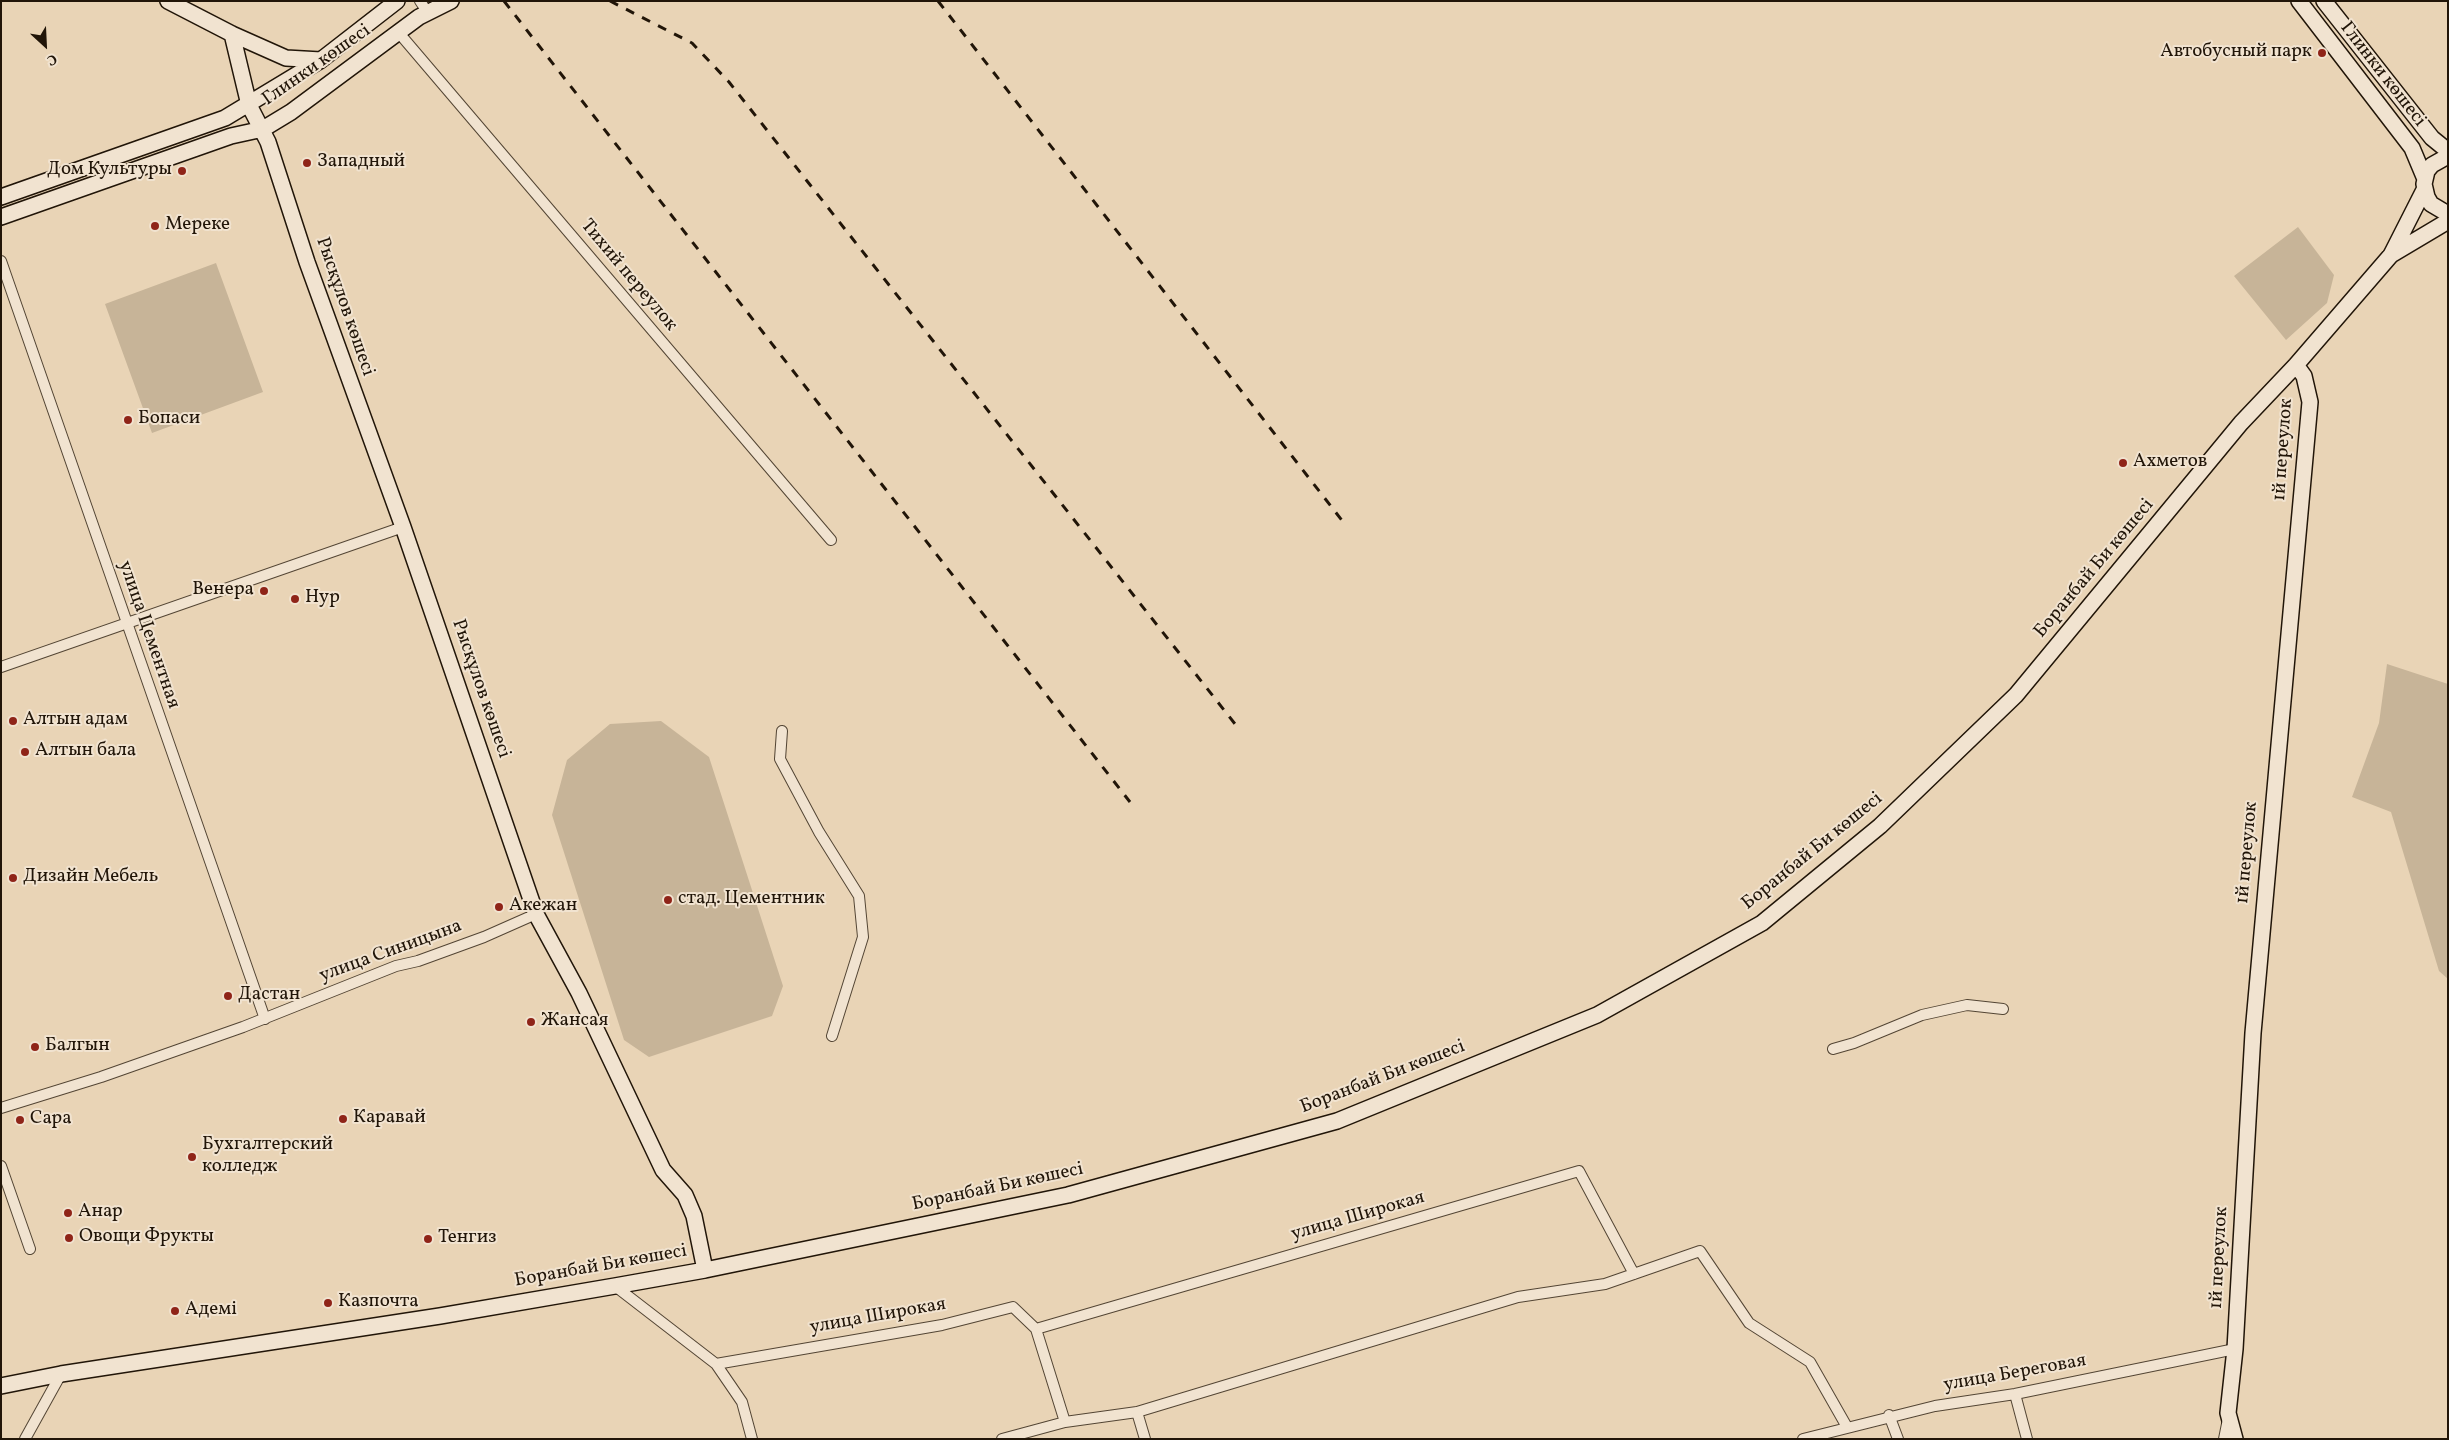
<!DOCTYPE html>
<html>
<head>
<meta charset="utf-8">
<style>
	body { margin:0 }
	#map { position:relative; width:2449px; height:1440px; overflow:hidden; background:#e9d4b6; font-family:Vollkorn,serif }
	canvas { display:block }
	.frame { position:absolute; inset:0; border:2px solid #211508; pointer-events:none }
	.north { position:absolute; left:20px; top:20px; width:50px; height:50px; -webkit-text-stroke:4px #f1e3d0; paint-order:stroke; rotate:155deg; font-size:14px; font-weight:700; line-height:20px; text-align:center; color:#211508 }
	.north::after { content:''; display:block; margin:auto; width:18px; height:22px; background:#211508; clip-path:polygon(50% 0,100% 100%,50% 72%,0 100%) }
</style>
</head>
<body>
<div id="map">
<canvas width="2449" height="1440"></canvas>
<div class="frame"></div>
<div class="north">С</div>
</div>
<script>
const ctx = document.querySelector('canvas').getContext('2d');
ctx.lineJoin = 'round';
function fillPath(path, color) { ctx.fillStyle = color; ctx.fill(path, 'evenodd'); }
const poly = rows => new Path2D(rows.map(r => 'M' + r).join(''));
function strokePath(path, color, width, dash) { ctx.strokeStyle = color; ctx.lineWidth = width; ctx.lineCap = dash ? 'butt' : 'round'; ctx.setLineDash(dash || []); ctx.stroke(path); }
function drawText(font, color, halo, rows, align = 'center') {
  ctx.font = font + ' Vollkorn,serif'; ctx.lineWidth = 4; ctx.setLineDash([]); ctx.textBaseline = 'middle'; ctx.strokeStyle = halo; ctx.fillStyle = color; for (const [text, x, y, turn = 0] of rows) {
    ctx.save(); ctx.translate(x, y); ctx.rotate((+turn || 0) * Math.PI / 180); ctx.textAlign = isNaN(turn) ? turn : align; if (halo) ctx.strokeText(text, 0, 0); ctx.fillText(text, 0, 0); ctx.restore();
  }
}
const green = poly([
	[2298,227,2334,275,2327,303,2286,340,2234,276],
	[216,263,263,392,152,433,105,304],
	[2387,664,2448,684,2448,979,2439,971,2391,812,2352,797,2379,723],
	[661,721,709,757,783,986,772,1016,649,1057,624,1040,552,815,567,760,610,724]
]);
const street = poly([
	[420,1,428,13],
	[399,33,831,540],
	[1,261,265,1019],
	[1,667,403,527],
	[782,731,780,759,819,832,859,896,863,937,832,1036],
	[1833,1049,1854,1043,1922,1015,1967,1005,2003,1009],
	[1,1108,101,1077,243,1027,396,966,418,961,484,937,536,914],
	[1,1166,30,1249],
	[615,1286,716,1364,742,1402,752,1439],
	[1036,1329,1579,1171,1634,1274],
	[716,1364,942,1325,1013,1307,1036,1329,1065,1422],
	[2015,1394,2027,1439],
	[1137,1412,1145,1439],
	[1889,1415,1898,1439],
	[25,1439,61,1374],
	[1002,1439,1065,1422,1137,1412,1518,1297,1605,1284,1700,1251,1749,1323,1810,1362,1847,1427],
	[1803,1439,1935,1406,2015,1394,2235,1349],
	[2224,1439,2228,1419]
]);
const secondary = poly([
	[168,1,232,34,286,58,321,60],
	[2299,1,2412,148,2425,179],
	[2324,1,2432,138,2448,151],
	[232,34,249,105,268,142,307,262,403,527,536,914,579,993,663,1170,685,1195,694,1216,705,1270],
	[2448,156,2432,165,2427,171,2424,184,2427,197,2431,204,2448,214],
	[1,197,225,118,321,60,397,1],
	[1,217,231,136,263,129,291,112,419,17,451,1],
	[2391,255,2448,221],
	[1,1386,61,1374,440,1316,615,1286,705,1270,1068,1195,1337,1121,1597,1015,1762,923,1880,826,2016,695,2241,423,2296,365,2391,255,2424,190],
	[2235,1439,2228,1413,2235,1349,2253,1033,2310,402,2304,376,2296,365]
]);
const rail = poly([
	[504,1,1130,802],
	[610,1,692,43,729,82,1239,729],
	[938,1,1344,523]
]);
const markers = [
	[2322,53,5,"#8f2418"],
	[307,163,5,"#8f2418"],
	[182,171,5,"#8f2418"],
	[155,226,5,"#8f2418"],
	[128,420,5,"#8f2418"],
	[2123,463,5,"#8f2418"],
	[264,591,5,"#8f2418"],
	[295,599,5,"#8f2418"],
	[13,721,5,"#8f2418"],
	[25,752,5,"#8f2418"],
	[13,878,5,"#8f2418"],
	[668,900,5,"#8f2418"],
	[499,907,5,"#8f2418"],
	[228,996,5,"#8f2418"],
	[531,1022,5,"#8f2418"],
	[35,1047,5,"#8f2418"],
	[343,1119,5,"#8f2418"],
	[20,1120,5,"#8f2418"],
	[192,1157,5,"#8f2418"],
	[68,1213,5,"#8f2418"],
	[69,1238,5,"#8f2418"],
	[428,1239,5,"#8f2418"],
	[328,1303,5,"#8f2418"],
	[175,1311,5,"#8f2418"]
];
const poiNames = [
	["Автобусный парк",2312,53,"right"],
	["Западный",317,163],
	["Дом Культуры",172,171,"right"],
	["Мереке",165,226],
	["Бопаси",138,420],
	["Ахметов",2133,463],
	["Венера",254,591,"right"],
	["Нур",305,599],
	["Алтын адам",23,721],
	["Алтын бала",35,752],
	["Дизайн Мебель",23,878],
	["стад. Цементник",678,900],
	["Акежан",509,907],
	["Дастан",238,996],
	["Жансая",541,1022],
	["Балгын",45,1047],
	["Каравай",353,1119],
	["Сара",30,1120],
	["Бухгалтерский",202,1146],
	["колледж",202,1168],
	["Анар",78,1213],
	["Овощи Фрукты",79,1238],
	["Тенгиз",438,1239],
	["Казпочта",338,1303],
	["Адемi",185,1311]
];
const streetNames = [
	["Глинки көшесі",317,66,-35],
	["Глинки көшесі",2382,75,52],
	["Тихий переулок",628,276,50],
	["Рысқұлов көшесі",344,307,71],
	["1й переулок",2284,450,-86],
	["Боранбай Би көшесі",2095,569,-50],
	["улица Цементная",148,635,71],
	["Рысқұлов көшесі",480,689,71],
	["Боранбай Би көшесі",1813,852,-39],
	["1й переулок",2248,853,-85],
	["улица Синицына",391,952,-20],
	["Боранбай Би көшесі",1383,1078,-21],
	["Боранбай Би көшесі",998,1188,-12],
	["улица Широкая",1358,1217,-16],
	["1й переулок",2220,1258,-87],
	["Боранбай Би көшесі",601,1267,-10],
	["улица Широкая",878,1317,-10],
	["улица Береговая",2015,1374,-10]
];
fillPath(green, '#c7b498');
strokePath(street, '#534534', 12);
strokePath(secondary, '#211508', 18);
strokePath(street, '#f1e3d0', 10);
strokePath(secondary, '#f1e3d0', 15);
strokePath(rail, '#211508', 3, [9, 9]);
for (const [x, y, r, color] of markers) { const dot = new Path2D(); dot.arc(x, y, r, 0, 2 * Math.PI); ctx.fillStyle = color; ctx.fill(dot); strokePath(dot, '#f1e3d0', 2); }
drawText('19px', '#211508', '#f1e3d0', poiNames, 'left');
drawText('19px', '#211508', '#f1e3d0', streetNames);
</script>
</body>
</html>
